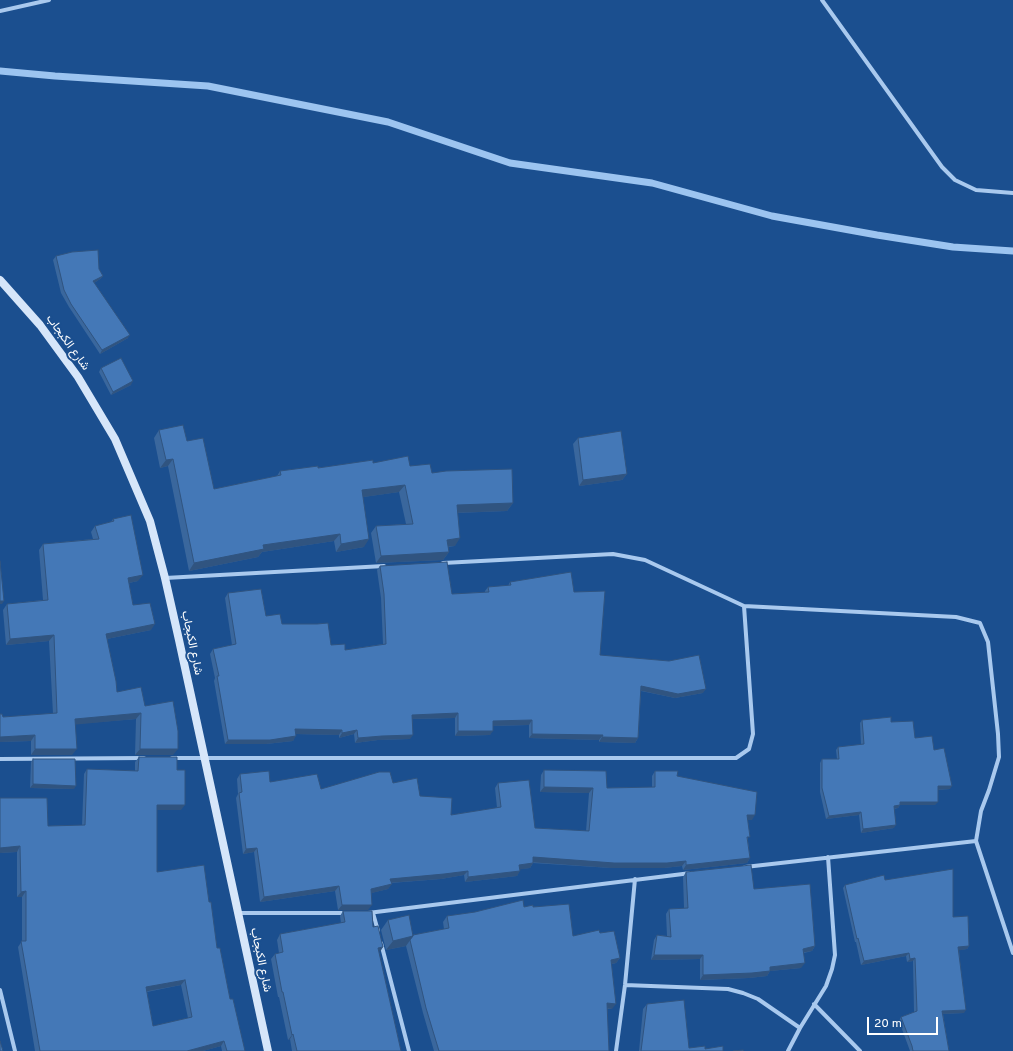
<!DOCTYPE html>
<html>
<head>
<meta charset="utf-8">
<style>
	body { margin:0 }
	#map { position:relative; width:1013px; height:1051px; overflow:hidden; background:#1b4f8f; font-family:Overpass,sans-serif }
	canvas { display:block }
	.scale { position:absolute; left:867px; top:1017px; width:71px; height:18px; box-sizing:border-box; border:2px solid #fff; border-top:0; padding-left:5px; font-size:12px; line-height:14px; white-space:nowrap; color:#fff; -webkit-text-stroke:3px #1b4f8f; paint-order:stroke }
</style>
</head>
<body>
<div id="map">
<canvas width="1013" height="1051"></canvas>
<div class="scale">20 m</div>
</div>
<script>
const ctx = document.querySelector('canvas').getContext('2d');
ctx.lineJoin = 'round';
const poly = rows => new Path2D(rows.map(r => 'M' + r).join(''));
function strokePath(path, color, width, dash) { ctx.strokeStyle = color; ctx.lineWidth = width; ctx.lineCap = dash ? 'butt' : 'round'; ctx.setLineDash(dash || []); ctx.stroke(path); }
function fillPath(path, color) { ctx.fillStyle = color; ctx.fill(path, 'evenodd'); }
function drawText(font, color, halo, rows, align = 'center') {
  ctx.font = font + ' Overpass,Vazirmatn,sans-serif'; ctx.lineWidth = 4; ctx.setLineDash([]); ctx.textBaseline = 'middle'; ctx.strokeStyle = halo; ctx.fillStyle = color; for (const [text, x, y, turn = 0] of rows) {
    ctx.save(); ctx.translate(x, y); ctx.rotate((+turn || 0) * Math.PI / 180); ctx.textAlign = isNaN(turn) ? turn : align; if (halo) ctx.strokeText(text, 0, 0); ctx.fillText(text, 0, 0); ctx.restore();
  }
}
const stream = poly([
	[0,71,55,76,208,86,388,122,510,163,652,183,772,216,877,235,953,247,1013,251]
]);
const minor = poly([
	[822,0,942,167,955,180,976,190,1013,193],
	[0,11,49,0],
	[165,578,384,566],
	[744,606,956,617,980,623,988,642,998,734,999,757,989,790,981,811,976,841,1013,953],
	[172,758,736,758,749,749,753,734,744,606,645,560,613,554,443,563],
	[0,759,144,758],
	[745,867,976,841],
	[238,913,347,913],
	[368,913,691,873],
	[373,913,378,931],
	[381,943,409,1051],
	[625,985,728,989,743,993,758,999,800,1028],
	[0,990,15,1051],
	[814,1004,860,1051],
	[616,1051,625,985,635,879],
	[788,1051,800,1028,826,986,832,969,835,955,828,857]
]);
const secondary = poly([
	[0,280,40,325,78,377,115,439,150,521,165,578,179,640,268,1051]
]);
const wall = poly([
	[56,256,99,269,103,276,100,279,94,283,128,338,100,354,69,307,61,293,53,260],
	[101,368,131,385,111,395,99,372],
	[159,430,187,441,214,489,277,476,280,471,373,463,410,466,432,473,513,503,507,511,457,513,455,546,448,547,449,552,443,560,376,563,371,533,376,526,406,524,399,492,363,497,364,547,336,552,334,541,262,552,258,557,189,571,168,466,160,468,154,438],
	[578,438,627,474,622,480,579,486,573,444],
	[113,519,138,581,129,583,133,605,151,630,107,639,117,692,145,706,173,755,135,755,136,719,75,724,72,755,31,755,31,741,0,742,0,714,3,717,53,714,49,641,6,645,3,610,7,604,43,600,39,550,43,544,93,539,91,532,95,526,111,522],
	[380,566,452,594,485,592,485,591,488,587,508,586,510,582,574,592,600,655,703,693,675,698,641,691,638,738,635,743,599,742,599,740,529,738,529,725,493,726,490,735,455,736,455,718,412,719,410,739,378,740,355,743,354,734,339,738,339,735,296,734,293,741,266,744,225,744,214,681,215,678,210,654,213,649,232,645,225,598,228,593,266,616,282,624,331,645,345,650,383,644,381,598,377,570],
	[862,720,891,722,934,750,950,789,938,790,935,805,900,805,898,808,894,809,894,828,861,833,859,815,826,819,820,792,820,763,822,759,837,759,836,750,838,747,861,745,860,723],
	[139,757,177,770,181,810,157,810,157,872,209,902,217,948,230,999,245,1051,222,1051,221,1046,203,1051,35,1051,18,947,22,941,22,897,17,897,17,852,0,853,48,826,82,825,84,774,87,769,135,771,135,762],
	[181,985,188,1018,153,1026,147,992],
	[33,759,74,789,30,788,31,762],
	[544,770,607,788,652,787,652,776,655,771,677,776,752,820,748,820,748,841,750,858,747,863,683,870,682,866,664,868,611,868,533,863,530,868,520,869,517,876,465,882,464,875,441,879,391,883,388,889,371,893,368,910,338,910,335,891,260,902,254,852,243,854,236,798,238,794,237,779,240,774,270,782,321,789,393,783,420,796,451,815,497,808,495,788,498,783,535,828,586,831,589,793,540,792,541,775],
	[686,872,754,889,815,946,812,951,804,953,801,968,770,971,767,976,749,978,700,980,700,959,651,960,654,940,657,935,667,936,666,914,669,909,684,908,683,877],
	[885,880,953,917,969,946,967,949,959,950,964,1013,943,1014,949,1051,910,1051,899,1021,901,1017,914,1012,913,961,907,962,906,956,861,965,856,942,855,942,843,888,845,885],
	[524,907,533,907,573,936,600,933,620,958,616,963,612,964,612,1009,607,1009,609,1051,434,1051,423,1013,406,946,386,950,381,930,388,920,413,935,444,929,443,922,447,916],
	[343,911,373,927,379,952,401,1051,292,1051,290,1039,288,1040,279,997,278,997,271,959,275,954,279,953,277,940,280,934,341,923,340,916],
	[647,1004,689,1048,705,1049,723,1051,639,1051,643,1009]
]);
const shadedWall = poly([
	[103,276,100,279,91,285,93,281],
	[130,335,128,338,100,354,102,350],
	[133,381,131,385,111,395,113,392],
	[173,459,168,466,160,468,166,460],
	[627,474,622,480,579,486,583,480],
	[405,485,399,492,357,498,362,490],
	[513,503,507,511,451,513,457,505],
	[340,534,334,541,262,552,258,557,189,571,194,563,263,545],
	[460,538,455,546,441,547,447,540],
	[369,539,364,547,336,552,341,544],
	[449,552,443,560,376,563,381,556],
	[143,575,138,581,124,584,128,578],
	[0,601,4,601,2,604,0,604],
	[155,624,151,630,102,640,106,634],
	[54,635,49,641,6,645,10,639],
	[641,686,706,689,703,693,675,698,638,690],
	[141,713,136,719,71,725,75,719],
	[458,713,455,718,409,719,412,715],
	[532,720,529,725,490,726,493,721],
	[295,729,342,730,339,735,292,734],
	[357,730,354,734,339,738,342,733],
	[458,731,493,731,490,735,455,736],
	[532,734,603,735,599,740,529,738],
	[35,735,31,741,0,742,0,737],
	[413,735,410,739,378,740,355,743,358,738,382,736],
	[296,736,293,741,266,744,225,744,228,740],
	[602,737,638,738,635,743,599,742],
	[35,749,77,749,72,755,31,755],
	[140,749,178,749,173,755,135,755],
	[33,784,76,786,74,789,30,788],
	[938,786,952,786,950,789,935,790],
	[544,787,593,788,589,793,540,792],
	[900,802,938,802,935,805,900,805,898,808,891,809,894,806],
	[157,805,185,805,181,810,154,810],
	[861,812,859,815,826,819,829,816],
	[747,815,755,815,752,820,743,820],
	[896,825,894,828,861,833,863,829],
	[20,846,17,852,0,853,0,848],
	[257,848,254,852,243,854,246,849],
	[533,857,686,861,682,866,664,868,611,868,529,862],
	[750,858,747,863,683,870,686,865],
	[533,863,530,868,516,870,519,865],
	[468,871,464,875,441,879,387,883,390,879],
	[520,871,517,876,465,882,468,877],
	[392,884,388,889,368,894,371,889],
	[339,886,335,891,260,902,264,897],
	[26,891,22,897,17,897,21,892],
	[342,905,372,905,368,910,338,910],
	[413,936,406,946,386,950,393,941],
	[815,946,812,951,800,953,803,949],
	[969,946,967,949,956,951,958,947],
	[383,947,380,952,378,948],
	[909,953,906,956,861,965,864,961],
	[654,955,703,955,700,959,651,960],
	[620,958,616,963,607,965,611,960],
	[915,958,913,961,907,962,910,959],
	[805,963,801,968,770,971,767,976,749,978,700,980,703,975],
	[185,980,181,985,143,992,146,987],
	[607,1003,616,1004,612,1009,604,1008],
	[966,1010,964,1013,940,1014,942,1011],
	[293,1034,290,1039,288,1040,292,1035],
	[224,1041,221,1046,203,1051,187,1051]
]);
const building = poly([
	[98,250,99,269,103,276,93,281,130,335,102,350,71,304,64,290,56,256,72,252,98,250],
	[121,358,133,381,113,392,101,368,121,358],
	[183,425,187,441,203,438,214,489,281,475,280,471,318,466,318,468,373,460,373,463,408,456,410,466,430,464,432,473,446,471,512,469,513,503,457,505,460,538,447,540,449,552,381,556,376,526,413,524,405,485,362,490,369,539,341,544,340,534,263,545,264,549,194,563,173,459,166,460,159,430,183,425],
	[621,431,627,474,583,480,578,438,621,431],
	[131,515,143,575,128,578,133,605,150,603,155,624,106,634,116,681,117,692,141,687,145,706,173,701,178,731,178,749,140,749,141,713,75,719,77,749,35,749,35,735,0,737,0,714,2,714,3,717,57,713,54,635,10,639,7,604,48,600,43,544,99,539,95,526,114,521,113,519,131,515],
	[0,561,4,601,0,601,0,561],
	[447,562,452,594,489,592,488,587,511,585,510,582,571,572,574,592,605,591,600,655,669,661,699,655,706,689,678,694,641,686,638,738,602,737,603,735,532,734,532,720,493,721,493,731,458,731,458,713,412,715,413,735,382,736,358,738,357,730,342,733,342,730,295,729,296,736,270,740,228,740,217,676,219,676,213,649,236,644,228,593,261,589,266,616,280,614,282,624,317,624,328,623,331,645,345,644,345,650,386,644,384,594,380,566,447,562],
	[891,717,891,722,913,721,915,738,932,736,934,750,944,748,952,786,938,786,938,802,900,802,900,805,894,806,896,825,863,829,861,812,829,816,822,788,822,759,839,759,838,747,864,744,862,720,891,717],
	[139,757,177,757,177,770,185,770,185,805,157,805,157,872,204,865,209,902,211,902,217,948,220,948,230,999,233,999,245,1051,227,1051,224,1041,187,1051,40,1051,21,941,26,941,26,891,21,892,20,846,0,848,0,798,47,798,48,826,85,825,87,769,138,771,139,757],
	[185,980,192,1017,153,1026,146,987,185,980],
	[33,759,75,759,76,786,33,784,33,759],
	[544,770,606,771,607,788,655,787,655,771,678,771,677,776,757,792,755,815,747,815,750,837,747,837,750,858,686,865,686,861,667,863,614,863,533,857,533,863,519,865,520,871,468,877,468,871,444,874,390,879,392,884,371,889,372,905,342,905,339,886,264,897,257,848,246,849,239,793,242,792,240,774,269,771,270,782,317,774,321,789,379,772,390,772,393,783,417,778,420,796,452,798,451,815,501,807,498,783,529,780,535,828,589,831,593,788,544,787,544,770],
	[751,865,754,889,810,884,815,946,803,949,805,963,770,967,770,971,752,973,703,975,703,955,654,955,657,935,671,937,669,909,688,908,686,872,751,865],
	[953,869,953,917,968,916,969,946,958,947,966,1010,942,1011,949,1051,913,1051,912,1046,901,1017,917,1011,915,958,910,959,909,953,864,961,858,938,857,939,845,885,884,875,885,880,953,869],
	[523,900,524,907,533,905,533,907,569,904,573,936,599,930,600,933,614,931,620,958,611,960,616,1004,607,1003,609,1051,439,1051,426,1008,410,940,413,936,413,935,449,928,447,916,475,912,523,900],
	[343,911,372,911,373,927,378,926,383,947,378,948,401,1051,297,1051,293,1034,292,1035,283,992,282,992,275,954,283,952,280,934,345,922,343,911],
	[409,915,413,936,393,941,388,920,409,915],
	[684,1000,689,1048,705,1046,705,1049,723,1046,723,1051,641,1051,647,1004,684,1000],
	[0,1041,3,1051,0,1051,0,1041],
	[743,1050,744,1051,733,1051,743,1050]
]);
const streetNames = [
	["شارع الكبجاب",67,343,54],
	["شارع الكبجاب",191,643,78],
	["شارع الكبجاب",260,960,78]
];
strokePath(stream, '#9cc4f0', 7);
strokePath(minor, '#a9c9ee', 4);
strokePath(secondary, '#d6e6fa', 8);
fillPath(wall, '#3a679d');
fillPath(shadedWall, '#305480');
fillPath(building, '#4478b7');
strokePath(building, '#305480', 1);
drawText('12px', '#fff', '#1b4f8f', streetNames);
</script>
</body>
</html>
